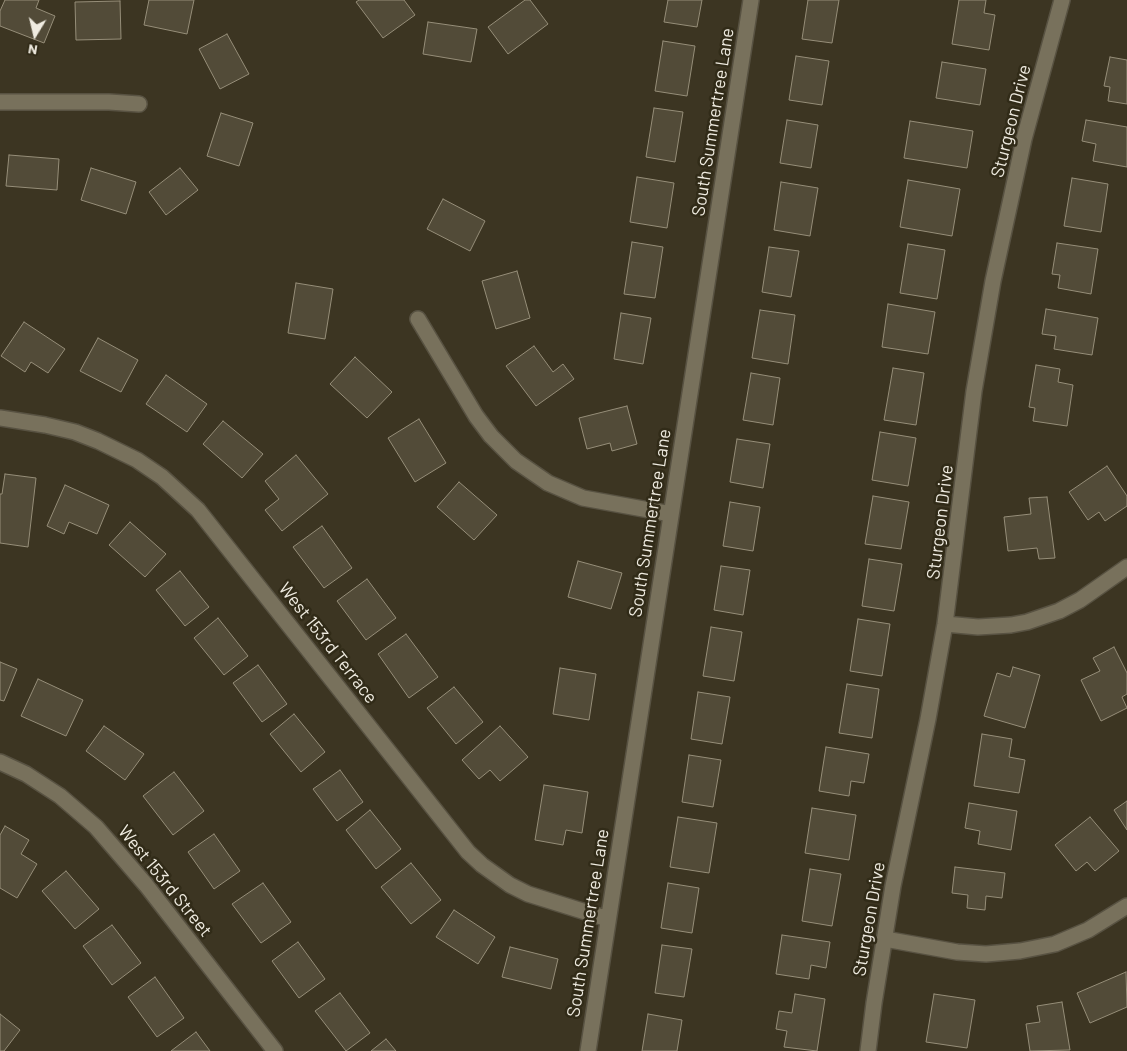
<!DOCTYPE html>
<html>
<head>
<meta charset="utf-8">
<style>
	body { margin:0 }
	#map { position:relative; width:1127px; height:1051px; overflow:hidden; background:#3c3522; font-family:Barlow,sans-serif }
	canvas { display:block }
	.north { position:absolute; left:10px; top:10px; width:50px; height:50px; -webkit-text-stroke:4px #312b18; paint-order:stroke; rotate:189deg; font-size:14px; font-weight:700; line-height:20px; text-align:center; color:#efebe0 }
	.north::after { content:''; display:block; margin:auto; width:18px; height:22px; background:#efebe0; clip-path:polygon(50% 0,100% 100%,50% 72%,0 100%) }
</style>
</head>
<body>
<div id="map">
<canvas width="1127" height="1051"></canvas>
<div class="north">N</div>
</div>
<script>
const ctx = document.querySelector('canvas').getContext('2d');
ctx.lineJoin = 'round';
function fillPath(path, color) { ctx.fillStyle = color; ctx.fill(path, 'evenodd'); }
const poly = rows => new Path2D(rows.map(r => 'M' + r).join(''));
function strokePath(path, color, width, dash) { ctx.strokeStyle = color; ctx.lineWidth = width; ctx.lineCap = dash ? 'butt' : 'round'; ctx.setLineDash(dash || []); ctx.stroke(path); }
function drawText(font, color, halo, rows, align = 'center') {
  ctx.font = font + ' Barlow,sans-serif'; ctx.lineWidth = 5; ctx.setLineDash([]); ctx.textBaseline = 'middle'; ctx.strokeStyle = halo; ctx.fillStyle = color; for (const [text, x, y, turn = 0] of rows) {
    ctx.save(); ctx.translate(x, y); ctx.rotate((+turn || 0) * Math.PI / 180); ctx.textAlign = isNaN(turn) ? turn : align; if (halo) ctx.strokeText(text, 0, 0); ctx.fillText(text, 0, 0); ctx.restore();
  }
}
const building = poly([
	[5,0,39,0,36,8,55,16,44,43,0,26,0,11,5,0],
	[149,0,194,0,187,34,144,25,149,0],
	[359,0,404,0,415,15,383,38,356,2,359,0],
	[525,0,530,0,548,24,508,54,488,27,525,0],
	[668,0,702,0,697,27,664,22,668,0],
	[808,0,839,0,832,43,802,39,808,0],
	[959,0,986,0,984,13,995,15,989,50,952,44,959,0],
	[120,1,121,39,76,40,75,2,120,1],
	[428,22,477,29,471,62,423,54,428,22],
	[227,34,249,74,220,89,199,49,227,34],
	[663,41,695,46,687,96,655,91,663,41],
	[796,56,829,61,822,105,789,100,796,56],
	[1110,57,1127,60,1127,104,1108,101,1110,87,1104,86,1110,57],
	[942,62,986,69,980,105,936,98,942,62],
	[654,108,683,112,675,162,646,157,654,108],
	[221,113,253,123,239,166,207,156,221,113],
	[787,120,818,125,811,168,780,163,787,120],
	[1086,120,1127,127,1127,167,1093,161,1096,144,1082,141,1086,120],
	[910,121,973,131,967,168,904,158,910,121],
	[9,155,59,159,57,190,6,186,9,155],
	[91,168,136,182,126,214,81,200,91,168],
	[180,168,198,190,166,215,149,192,180,168],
	[637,177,674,183,667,228,630,222,637,177],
	[1072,178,1108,184,1101,232,1064,226,1072,178],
	[908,180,960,189,952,236,900,227,908,180],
	[781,182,818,188,810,236,774,230,781,182],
	[443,199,485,221,470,251,427,229,443,199],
	[632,242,663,247,655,298,624,294,632,242],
	[1057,243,1098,249,1091,294,1058,288,1060,275,1052,274,1057,243],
	[908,244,945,250,937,299,900,293,908,244],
	[769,247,799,251,791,297,762,292,769,247],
	[517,271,530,318,496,329,482,281,517,271],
	[296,283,333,289,325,339,288,333,296,283],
	[888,304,935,312,928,354,882,347,888,304],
	[1046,309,1098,318,1092,355,1054,349,1056,336,1042,334,1046,309],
	[760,310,795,315,788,364,752,358,760,310],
	[621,313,651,318,643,364,614,359,621,313],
	[24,322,65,349,48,373,31,362,25,372,1,356,24,322],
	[98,338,138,360,121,392,80,371,98,338],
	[534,346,553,372,563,364,574,379,536,406,506,366,534,346],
	[355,357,392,392,367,418,330,384,355,357],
	[1036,365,1060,369,1058,382,1073,385,1067,426,1033,421,1035,408,1029,407,1036,365],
	[893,368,924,373,916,425,884,420,893,368],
	[751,373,780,378,773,425,743,420,751,373],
	[166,375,207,404,187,432,146,404,166,375],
	[627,406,637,444,612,451,610,443,587,449,579,418,627,406],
	[419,419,446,463,415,482,388,438,419,419],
	[223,421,263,454,242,478,203,444,223,421],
	[880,432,916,438,908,486,872,480,880,432],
	[737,439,770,444,763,488,730,482,737,439],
	[296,455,328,494,282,531,265,510,279,499,265,481,296,455],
	[1107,466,1127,496,1127,506,1105,521,1099,512,1088,520,1069,492,1107,466],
	[5,474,36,478,28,547,0,543,0,494,2,494,5,474],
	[459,482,497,515,474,540,437,507,459,482],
	[65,485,109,505,97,534,69,522,64,534,47,526,65,485],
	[873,496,909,502,901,549,865,544,873,496],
	[1047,497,1055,558,1039,559,1037,548,1008,551,1004,517,1031,514,1029,498,1047,497],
	[730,502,760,507,753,551,723,546,730,502],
	[130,522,166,554,145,577,109,545,130,522],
	[322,526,352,568,324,588,293,547,322,526],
	[869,559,902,564,894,611,862,606,869,559],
	[578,561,622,573,611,609,568,597,578,561],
	[721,566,750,570,743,615,714,610,721,566],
	[180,571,209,607,185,626,156,590,180,571],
	[367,579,396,618,366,640,337,601,367,579],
	[218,618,248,656,224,675,194,638,218,618],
	[858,619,890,624,882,676,850,671,858,619],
	[711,627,742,632,734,681,703,676,711,627],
	[406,634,438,677,409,698,378,654,406,634],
	[1114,647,1127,673,1127,694,1122,697,1127,708,1101,721,1081,680,1100,671,1093,658,1114,647],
	[0,662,17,669,4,701,0,700,0,662],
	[258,665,287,704,262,722,233,683,258,665],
	[1013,667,1040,675,1025,728,984,716,997,673,1010,677,1013,667],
	[560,668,596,674,589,720,553,714,560,668],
	[38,679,83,700,66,736,21,716,38,679],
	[847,684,879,689,872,738,839,733,847,684],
	[454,687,483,722,456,744,427,708,454,687],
	[698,692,730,697,722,744,691,739,698,692],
	[294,714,325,752,301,772,270,734,294,714],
	[104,726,144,754,125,780,86,751,104,726],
	[500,726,528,757,500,781,490,770,479,779,462,760,500,726],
	[982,734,1012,739,1009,757,1025,760,1019,793,974,786,982,734],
	[826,747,869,754,864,783,851,781,849,796,819,791,826,747],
	[689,755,721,760,713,807,682,802,689,755],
	[340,770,363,802,337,821,313,789,340,770],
	[174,772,204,811,173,835,143,796,174,772],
	[544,785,588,792,582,833,566,830,563,845,535,840,544,785],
	[1127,801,1127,830,1114,810,1127,801],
	[969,803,1017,811,1011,850,978,844,980,831,965,828,969,803],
	[812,808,856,815,849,860,805,853,812,808],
	[370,810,401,849,376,869,346,830,370,810],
	[678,817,717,823,709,873,670,867,678,817],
	[1090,817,1119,851,1095,871,1087,862,1076,871,1055,845,1090,817],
	[5,826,29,840,21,854,37,864,17,898,0,888,0,835,5,826],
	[214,834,240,871,214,889,188,852,214,834],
	[411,863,441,900,411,924,381,887,411,863],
	[955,867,1005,873,1002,898,986,896,985,910,967,908,968,895,952,893,955,867],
	[810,869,841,874,832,926,802,921,810,869],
	[66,871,99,909,75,929,42,891,66,871],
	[263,883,291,922,261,943,232,904,263,883],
	[668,883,699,888,692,933,661,928,668,883],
	[454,910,495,937,478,964,436,937,454,910],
	[112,925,141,963,112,985,83,946,112,925],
	[782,935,830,942,826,968,811,965,809,979,776,974,782,935],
	[298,942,325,979,299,998,272,961,298,942],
	[662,945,692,949,684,997,655,993,662,945],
	[510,947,558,959,551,989,502,977,510,947],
	[1126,972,1127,1007,1090,1023,1077,993,1126,972],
	[155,977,184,1018,157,1037,128,997,155,977],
	[340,993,370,1033,346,1051,315,1011,340,993],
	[795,994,825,999,817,1051,784,1047,787,1031,776,1029,779,1011,792,1013,795,994],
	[934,994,975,1000,967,1048,926,1042,934,994],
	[1062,1002,1070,1050,1030,1051,1026,1024,1040,1022,1037,1006,1062,1002],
	[0,1014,20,1030,4,1051,0,1051,0,1014],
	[648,1014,682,1020,677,1051,642,1051,648,1014],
	[196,1032,210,1051,171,1051,196,1032],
	[386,1039,396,1051,371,1051,386,1039]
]);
const minor = poly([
	[0,102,109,102,139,104],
	[418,319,476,416,491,436,516,461,548,483,583,498,671,514],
	[0,418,45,425,75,432,98,441,137,460,162,477,198,510,468,852,482,865,510,885,528,894,608,919],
	[945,624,978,627,1011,625,1027,622,1059,611,1080,600,1127,567],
	[0,762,26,774,60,796,96,827,146,885,275,1051],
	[885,939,957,952,986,954,1020,951,1055,944,1088,930,1127,906],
	[588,1051,751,0],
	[868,1051,874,1003,893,886,928,719,945,624,974,391,993,281,1024,139,1062,0]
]);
const streetNames = [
	["Sturgeon Drive",1011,121,-76],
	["South Summertree Lane",713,122,-81],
	["Sturgeon Drive",940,522,-83],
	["South Summertree Lane",650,523,-81],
	["West 153rd Terrace",328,643,52],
	["West 153rd Street",165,881,51],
	["Sturgeon Drive",869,919,-80],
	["South Summertree Lane",588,923,-81]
];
fillPath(building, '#524b38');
strokePath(building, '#968e79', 1);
strokePath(minor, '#585242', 18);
strokePath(minor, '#78715c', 15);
drawText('18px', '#efebe0', '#312b18', streetNames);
</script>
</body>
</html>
